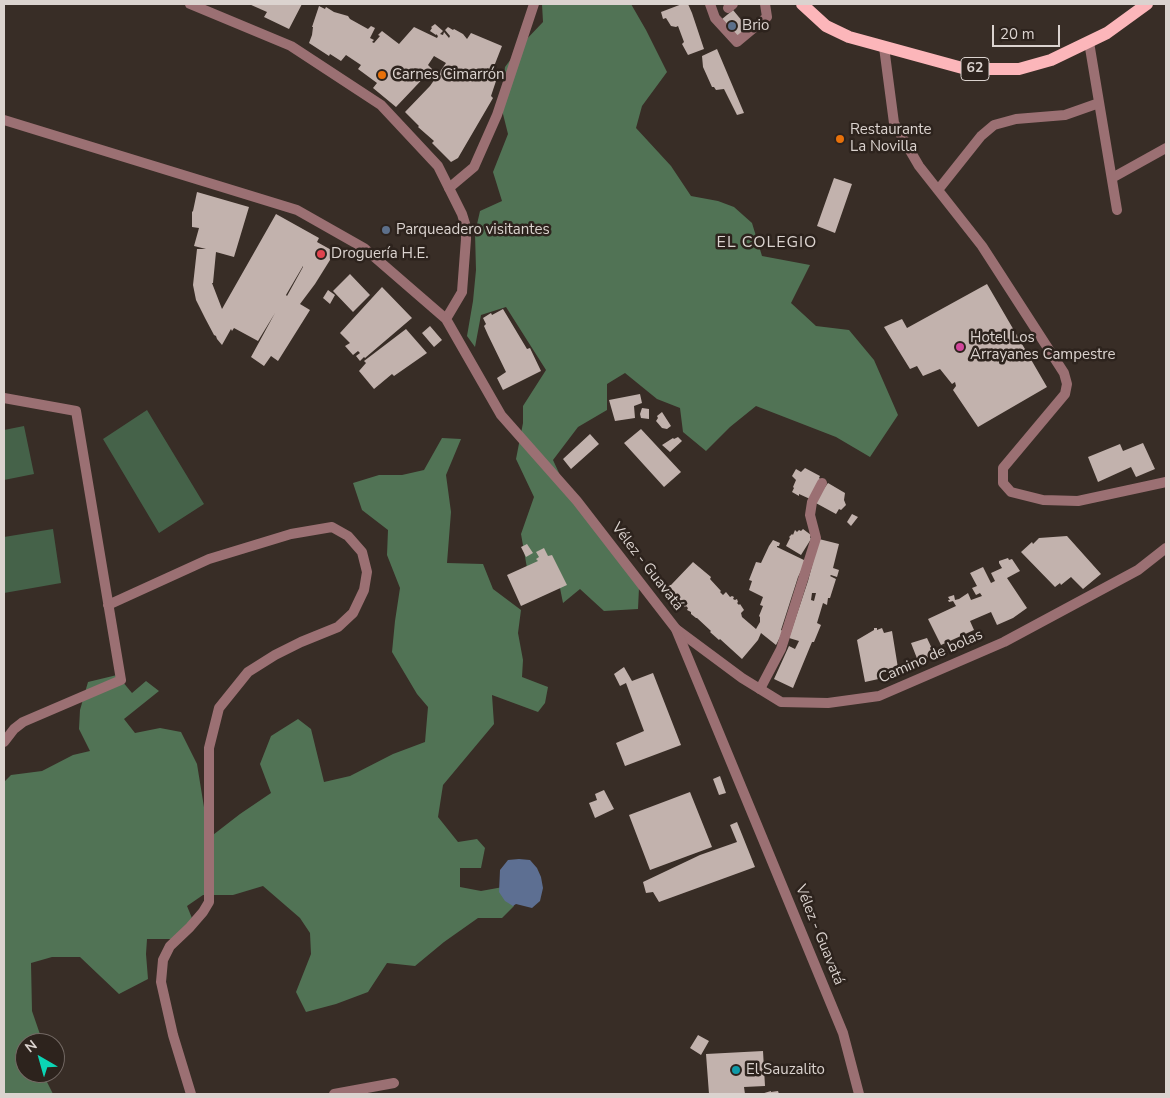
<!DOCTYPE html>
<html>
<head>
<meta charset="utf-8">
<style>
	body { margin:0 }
	#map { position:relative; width:1170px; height:1098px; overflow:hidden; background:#382d26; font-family:"Nunito Sans",sans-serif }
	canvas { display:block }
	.frame { position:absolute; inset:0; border:5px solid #dbd3cf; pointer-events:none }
	.north { position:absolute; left:15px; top:1033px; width:50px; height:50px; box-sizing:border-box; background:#2d231d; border:1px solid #736964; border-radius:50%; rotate:322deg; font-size:14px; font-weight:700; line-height:20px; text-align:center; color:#dbd3cf }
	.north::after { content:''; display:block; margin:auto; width:18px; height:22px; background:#0bd5b5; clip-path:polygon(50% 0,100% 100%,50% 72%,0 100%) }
	.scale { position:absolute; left:992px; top:25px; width:68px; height:22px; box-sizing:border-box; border:2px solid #dbd3cf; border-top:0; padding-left:6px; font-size:15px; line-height:18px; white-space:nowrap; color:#dbd3cf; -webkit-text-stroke:4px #2d231d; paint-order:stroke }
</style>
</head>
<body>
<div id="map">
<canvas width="1170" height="1098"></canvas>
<div class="frame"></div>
<div class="north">N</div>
<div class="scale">20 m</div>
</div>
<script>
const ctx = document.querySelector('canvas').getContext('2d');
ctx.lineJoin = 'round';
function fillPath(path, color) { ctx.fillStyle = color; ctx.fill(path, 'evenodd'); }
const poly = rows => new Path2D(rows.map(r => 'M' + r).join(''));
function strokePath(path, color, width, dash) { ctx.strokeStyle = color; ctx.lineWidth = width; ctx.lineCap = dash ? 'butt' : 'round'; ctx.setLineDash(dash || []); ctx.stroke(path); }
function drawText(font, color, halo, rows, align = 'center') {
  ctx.font = font + ' "Nunito Sans",sans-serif'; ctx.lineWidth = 5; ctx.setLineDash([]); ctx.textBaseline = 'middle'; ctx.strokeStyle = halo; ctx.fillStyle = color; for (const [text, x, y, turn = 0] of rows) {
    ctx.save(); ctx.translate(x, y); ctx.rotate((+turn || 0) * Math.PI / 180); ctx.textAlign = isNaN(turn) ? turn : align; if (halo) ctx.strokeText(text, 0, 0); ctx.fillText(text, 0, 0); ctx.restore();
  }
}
const green = poly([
	[147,410,204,504,159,533,103,439],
	[24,426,34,474,4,480,4,430],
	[53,529,61,583,4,593,4,537]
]);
const forest = poly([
	[542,4,631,4,646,30,667,72,642,106,636,128,671,166,691,196,718,201,734,207,752,223,762,256,810,265,791,303,816,326,849,330,874,360,898,415,870,457,836,437,756,406,730,427,706,451,683,432,680,408,657,399,625,373,607,384,607,410,578,427,553,460,571,499,639,588,638,609,604,611,580,589,563,603,559,583,527,568,521,534,534,497,516,459,523,423,523,406,546,370,506,307,481,315,475,347,467,336,473,301,476,270,475,233,480,211,502,201,493,172,508,134,501,106,505,67,523,43,543,22],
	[442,438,461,439,446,475,451,512,447,563,483,564,493,589,521,610,518,633,523,660,522,677,548,687,545,703,538,712,492,695,494,724,443,785,438,817,458,842,477,839,485,848,481,868,460,868,460,887,481,891,503,887,514,906,502,918,478,918,444,942,415,966,387,963,368,992,336,1004,306,1012,296,992,311,954,310,933,300,918,263,886,233,895,203,895,187,906,194,923,175,939,147,939,146,954,148,979,119,994,80,957,52,957,31,963,32,1011,43,1043,25,1043,25,1073,45,1073,45,1078,53,1094,4,1094,4,782,11,775,42,771,73,755,90,751,79,729,80,710,88,682,117,675,132,693,146,681,159,691,124,719,135,733,160,728,181,732,197,764,209,838,240,814,271,793,260,764,271,736,298,719,311,729,324,782,350,776,393,754,425,742,428,707,417,694,392,652,395,621,400,588,387,555,388,530,362,510,353,483,379,475,402,475,424,470]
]);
const water = poly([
	[519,859,530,860,537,868,541,877,543,888,540,901,532,908,516,904,513,906,505,901,499,892,500,870,508,860]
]);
const building = poly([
	[249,4,302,4,289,29,264,17,267,12],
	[682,4,688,4,692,13,704,49,688,55,682,44,684,42,678,26,676,27,671,26,666,18,663,19,661,12],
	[319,6,325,9,326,7,334,12,348,16,350,19,368,29,371,26,375,28,370,38,374,40,372,42,374,43,380,36,378,35,382,31,399,44,414,27,437,38,438,36,436,34,436,35,430,31,432,28,431,27,435,24,443,31,440,34,443,35,444,32,449,38,450,36,445,30,448,27,453,30,454,29,463,34,467,39,471,33,502,46,493,69,499,72,491,96,493,98,458,158,451,162,432,143,434,141,418,127,419,126,405,112,430,86,446,63,434,56,428,65,432,69,396,107,373,88,377,83,358,69,361,65,346,55,341,61,330,54,329,56,309,43,312,35,313,27,312,27],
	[733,10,748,28,731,42,716,24],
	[717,49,744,113,737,115,724,89,716,90,714,87,712,87,703,67,702,56],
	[834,178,852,184,835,233,817,226],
	[197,192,249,207,234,257,216,252,213,283,212,283,222,309,276,214,319,238,317,242,335,252,315,284,300,304,310,310,278,361,271,356,264,366,251,357,275,313,258,341,234,328,232,331,231,329,222,345,217,339,216,336,214,335,205,318,196,300,193,285,197,249,206,249,194,246,199,228,192,227,192,212,193,211],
	[303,266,303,267,287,296,286,295],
	[350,274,370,295,353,312,333,291],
	[987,284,1047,387,978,427,953,390,956,386,955,382,952,384,940,369,923,376,917,366,910,369,884,327,902,319,907,328],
	[382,287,412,318,365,358,364,357,360,361,356,356,360,353,358,351,353,355,345,346,350,343,340,333],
	[328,290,335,295,330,304,323,298],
	[503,309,527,349,530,348,541,371,503,390,497,378,506,372,488,335,484,326,486,324,483,318,491,313,492,315],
	[430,326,442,340,434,347,422,333],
	[406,329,427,353,394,376,392,374,374,389,359,371,366,363,364,361],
	[640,394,642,403,634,406,635,418,615,421,609,400],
	[642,408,649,409,649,419,641,418,640,414],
	[662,412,671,426,667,429,662,428,656,421,658,418,657,416],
	[641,429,681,472,664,487,624,443],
	[590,434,599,444,571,469,563,459],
	[678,437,682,441,670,452,662,445,673,438,674,439],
	[1143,443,1155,469,1136,477,1131,467,1098,482,1088,457,1120,444,1123,451],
	[805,468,820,476,819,478,820,479,810,499,799,494,799,496,792,492,794,488,793,487,796,480,792,476,796,469,801,472],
	[828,483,845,493,844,500,846,505,841,510,839,509,836,514,814,502],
	[852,514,858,517,851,526,847,522],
	[803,529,811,535,810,537,811,539,801,555,786,546,790,538,789,537,792,534,793,535,795,530,797,532,799,530,801,531],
	[1067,536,1101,574,1083,589,1071,577,1061,585,1060,583,1055,587,1021,552,1032,542,1033,544,1039,538],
	[819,539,839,544,833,568,839,570,837,577,831,575,830,576,836,579,830,598,828,598,827,605,823,603,817,623,821,625,814,642,812,642,793,688,774,679,789,646,795,649,799,641,789,638,808,581],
	[812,593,816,593,814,601,811,600],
	[773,540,780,543,779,546,777,546,777,547,806,561,798,577,781,630,783,631,776,645,761,633,758,640,742,659,720,639,719,640,710,632,711,631,697,618,696,618,691,614,691,612,687,610,688,608,686,606,685,607,667,588,670,585,671,585,693,562,711,577,710,579,721,591,720,592,723,595,726,592,730,597,732,596,734,597,733,599,735,600,737,599,738,602,737,603,739,605,740,604,744,610,741,613,742,617,756,629,760,622,760,617,759,616,763,606,760,605,763,597,749,590,752,581,749,580,756,562,761,563,769,546],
	[527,544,533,553,526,557,521,547],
	[544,548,548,556,552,555,567,585,521,606,507,575,538,561,536,559,539,557,536,552],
	[1008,558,1009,560,1012,559,1020,571,1007,578,1027,608,1013,618,997,625,991,612,970,621,974,630,941,645,928,619,956,606,953,601,949,602,948,600,950,600,948,597,954,595,955,600,959,599,968,593,971,600,982,596,980,593,976,595,972,588,977,586,970,573,983,567,991,583,995,581,991,573,1002,568,999,563,999,561],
	[874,628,877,628,877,630,882,628,884,633,892,631,898,668,882,673,883,678,865,682,857,640,874,630],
	[927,638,935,655,918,661,911,643],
	[624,667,632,681,653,673,681,745,625,766,616,743,644,731,626,683,620,686,614,674],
	[720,776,726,793,719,795,713,779],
	[604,790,614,809,595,818,589,803,597,800,595,794],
	[690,792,712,847,650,870,629,815],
	[737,822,755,867,659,902,653,892,646,893,643,882,700,855,737,842,730,825],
	[698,1035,709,1041,701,1055,690,1048],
	[763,1051,765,1086,744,1087,745,1094,709,1094,706,1054],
	[771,1091,771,1092,778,1091,779,1094,761,1094]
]);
const service = poly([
	[710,4,715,18,737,42,767,17,765,4],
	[728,8,733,4],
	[1089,42,1117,210],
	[884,47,894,123,919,166,982,246,1064,373,1067,384,1065,394,1003,468,1003,483,1011,492,1043,500,1078,501,1166,482],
	[1112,178,1166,148],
	[449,188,474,167,497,115,534,4],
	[938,190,981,136,994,125,1016,119,1065,115,1099,103],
	[4,398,76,411,121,680,23,722,14,729,4,742],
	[108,605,209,559,291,534,332,527,348,536,362,552,367,572,364,590,353,613,338,627,301,642,275,655,248,672,219,708,209,748,209,902,203,912,190,927,170,946,163,960,161,982,173,1035,191,1094],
	[760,689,781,649,816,538,810,515,812,502,822,483],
	[334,1094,394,1083]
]);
const minor = poly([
	[676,629,742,678,781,702,828,703,879,696,1004,642,1138,570,1166,548]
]);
const tertiary = poly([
	[190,4,291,46,381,105,438,166,462,214,466,227,466,239,462,292,446,319],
	[4,120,297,210,364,248,446,319,501,415,577,501,676,629,843,1033,859,1094]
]);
const primary = poly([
	[802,4,826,26,849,37,966,69,1019,69,1051,60,1107,33,1147,4]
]);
const markers = [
	[732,26,5,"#5c6f8a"],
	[382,75,5,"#e8710a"],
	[840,139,5,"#e8710a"],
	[386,230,5,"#5c6f8a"],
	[321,254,5,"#e0444e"],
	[960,347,5,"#d1479c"],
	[736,1070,5,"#0f9aa8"]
];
const shields = [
	[975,69,28]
];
const shieldNames = [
	["62",975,69]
];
const poiNames = [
	["Brio",742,26],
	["Carnes Cimarrón",392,75],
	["Restaurante",850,130],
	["La Novilla",850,147],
	["Parqueadero visitantes",396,230],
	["Droguería H.E.",331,254],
	["Hotel Los",970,338],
	["Arrayanes Campestre",970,355],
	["El Sauzalito",746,1070]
];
const streetNames = [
	["Vélez - Guavatá",647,567,52],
	["Camino de bolas",931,657,-24],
	["Vélez - Guavatá",819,935,68]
];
const neighbourhoodNames = [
	["EL COLEGIO",767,243]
];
fillPath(green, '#456249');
fillPath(forest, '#517355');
fillPath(water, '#5d6f92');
fillPath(building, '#c2b2ad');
strokePath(service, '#9b7073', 10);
strokePath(minor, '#9b7073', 10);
strokePath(tertiary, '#9b7073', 10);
strokePath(primary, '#fcb6ba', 12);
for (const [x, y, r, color] of markers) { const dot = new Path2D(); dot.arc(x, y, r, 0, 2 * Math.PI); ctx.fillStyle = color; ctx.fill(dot); strokePath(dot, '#2d231d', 2); }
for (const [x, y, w] of shields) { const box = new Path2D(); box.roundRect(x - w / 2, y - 11.5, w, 23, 4); ctx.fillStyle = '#2d231d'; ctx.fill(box); strokePath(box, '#dbd3cf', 1); }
drawText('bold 14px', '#dbd3cf', null, shieldNames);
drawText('15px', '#dbd3cf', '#2d231d', poiNames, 'left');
drawText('15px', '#dbd3cf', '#2d231d', streetNames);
ctx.letterSpacing = '1px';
drawText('16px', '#dbd3cf', '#2d231d', neighbourhoodNames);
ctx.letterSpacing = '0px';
</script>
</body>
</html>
